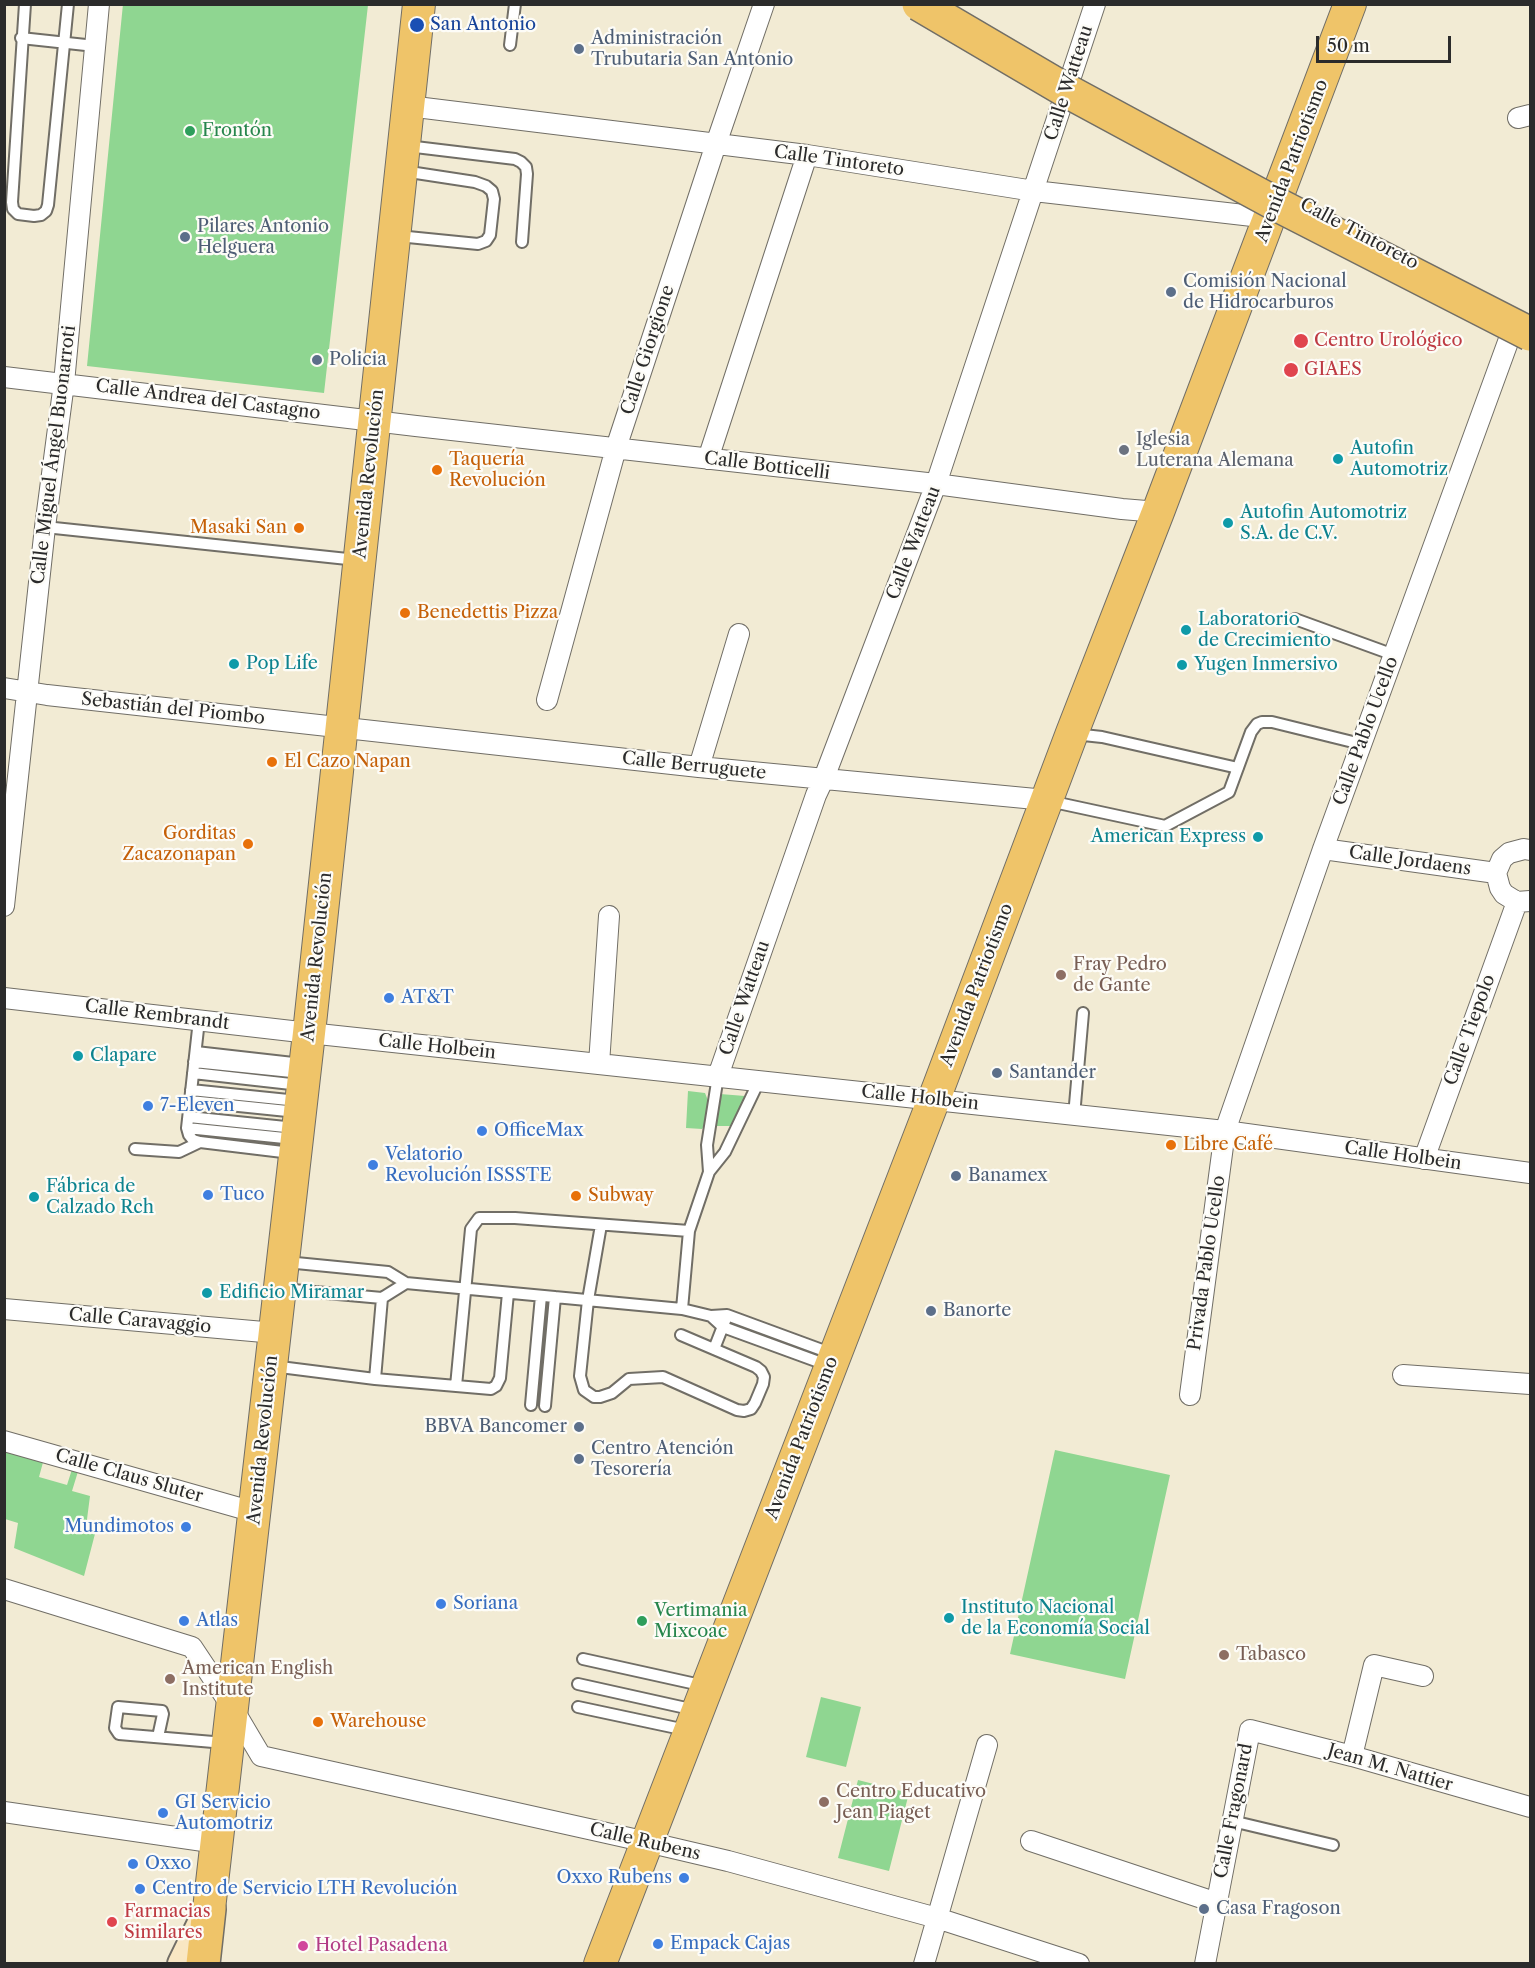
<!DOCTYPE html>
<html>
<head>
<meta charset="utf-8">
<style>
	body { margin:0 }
	#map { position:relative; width:1535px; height:1968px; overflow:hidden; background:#f2ebd4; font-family:"Libre Caslon Text",serif }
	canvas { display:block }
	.frame { position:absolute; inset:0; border:6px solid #2b2b2b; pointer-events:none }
	.scale { position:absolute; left:1316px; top:36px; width:135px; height:27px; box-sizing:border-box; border:3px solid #2b2b2b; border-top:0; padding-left:8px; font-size:18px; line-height:21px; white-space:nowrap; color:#2b2b2b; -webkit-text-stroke:4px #fdfcf7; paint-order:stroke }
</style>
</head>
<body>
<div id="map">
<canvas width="1535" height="1968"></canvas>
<div class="frame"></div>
<div class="scale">50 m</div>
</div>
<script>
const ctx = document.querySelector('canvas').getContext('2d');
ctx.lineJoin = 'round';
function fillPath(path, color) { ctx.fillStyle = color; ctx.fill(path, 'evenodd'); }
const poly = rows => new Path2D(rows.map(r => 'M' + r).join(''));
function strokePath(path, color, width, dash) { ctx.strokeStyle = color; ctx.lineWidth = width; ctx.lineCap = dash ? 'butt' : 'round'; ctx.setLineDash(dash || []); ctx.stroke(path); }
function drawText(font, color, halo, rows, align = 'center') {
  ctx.font = font + ' "Libre Caslon Text",serif'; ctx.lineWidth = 4.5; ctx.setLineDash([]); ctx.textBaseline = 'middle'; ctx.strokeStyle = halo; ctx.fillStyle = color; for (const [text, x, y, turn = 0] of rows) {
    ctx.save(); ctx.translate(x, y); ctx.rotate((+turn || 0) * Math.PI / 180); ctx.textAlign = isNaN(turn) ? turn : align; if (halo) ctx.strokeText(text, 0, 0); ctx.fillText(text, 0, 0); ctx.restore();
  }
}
const green = poly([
	[123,4,368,5,324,393,87,366],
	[688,1091,705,1093,709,1103,707,1121,702,1129,686,1128],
	[720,1094,745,1096,744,1101,732,1126,715,1126],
	[4,1444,45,1455,39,1477,67,1485,74,1463,80,1465,72,1491,90,1496,86,1527,96,1530,84,1576,14,1548,18,1523,5,1519],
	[1055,1450,1170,1475,1125,1679,1010,1654],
	[821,1697,861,1707,846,1767,806,1757],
	[858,1780,909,1793,889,1871,838,1858]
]);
const lane = poly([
	[25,4,12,202,13,209,18,214,34,216,41,215,46,211,48,205,68,4],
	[21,38,95,46],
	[510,45,515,4],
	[407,146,515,159,521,162,526,167,527,174,522,242],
	[398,236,478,244,486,241,490,235,494,199,492,191,486,186,475,182,403,171],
	[45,527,357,560],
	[1295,619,1394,655],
	[1074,734,1102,737,1238,768],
	[1049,801,1165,826,1229,792,1251,732,1257,724,1262,722,1272,722,1361,744],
	[199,1020,187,1128,189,1135,193,1140,200,1142,291,1153],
	[196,1052,302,1064],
	[194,1062,301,1073],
	[193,1073,300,1085],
	[191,1090,298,1101],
	[190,1101,297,1112],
	[1074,1116,1083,1013],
	[189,1117,295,1128],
	[187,1128,294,1139],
	[135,1149,179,1152,200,1142],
	[709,1172,707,1145,718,1076],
	[601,1225,588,1300,580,1376,584,1390,594,1397,600,1397,612,1393,629,1379,663,1377,737,1410,744,1411,751,1409,755,1403,763,1384,764,1377,761,1371,756,1367,681,1335],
	[286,1262,388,1272,406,1283,682,1309,711,1316,727,1315,833,1354],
	[282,1289,382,1298,406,1283],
	[682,1309,689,1231,709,1172,725,1152,759,1081],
	[711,1316,723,1327,827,1365],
	[714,1349,725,1321],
	[272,1366,375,1379,491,1389,496,1386,500,1378,508,1293],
	[375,1379,382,1298],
	[456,1386,471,1229,479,1218,515,1218,689,1231],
	[531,1405,541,1296],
	[545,1406,555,1297],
	[583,1659,705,1686],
	[578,1684,695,1710],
	[578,1707,686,1730],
	[158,1737,163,1714,162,1711,118,1707,115,1728,119,1734,225,1743],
	[1232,1821,1333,1845]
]);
const street = poly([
	[408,106,807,155,1034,191,1270,218],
	[1518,118,1530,115],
	[4,377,416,426,936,484,1122,509,1158,512],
	[708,459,807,155],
	[4,688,47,695,699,767,1046,800],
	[547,700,616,448,716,144,764,4],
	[699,767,739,634],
	[1323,849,1496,873],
	[1530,850,1524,849,1509,853,1502,859,1496,873,1500,888,1504,894,1517,902,1530,901],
	[4,906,45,527,64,383,99,4],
	[4,998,309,1033,1225,1131,1530,1173],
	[599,1064,609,916],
	[718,1076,816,795,824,778,936,484,1095,4],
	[1424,1159,1517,902],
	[4,1309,275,1333],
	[1403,1375,1530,1384],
	[1190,1395,1225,1131,1323,849,1512,331],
	[4,1441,254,1512],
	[4,1589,192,1647,232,1707,261,1756,647,1842,728,1861,937,1918,1079,1964],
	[1352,1756,1374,1665,1423,1676],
	[4,1812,217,1843],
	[1031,1841,1217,1903],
	[924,1964,987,1745],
	[1205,1964,1250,1730,1352,1756,1530,1807]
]);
const secondary = poly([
	[182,1964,204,1919]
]);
const primary = poly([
	[209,1909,309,1033,419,4],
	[600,1964,939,1086,1072,733,1158,512,1350,4]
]);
const highway = poly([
	[203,1964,209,1909]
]);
const highwayBridge = poly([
	[919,4,1067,91,1278,205,1530,334]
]);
const markers = [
	[417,25,8,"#1a4fb4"],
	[579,49,6,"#5c6f8a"],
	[190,131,6,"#2e9e5b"],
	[185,237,6,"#5c6f8a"],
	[1171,292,6,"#5c6f8a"],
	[1301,341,8,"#e0444e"],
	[317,360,6,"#5c6f8a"],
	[1291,370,8,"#e0444e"],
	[1124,450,6,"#6b7280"],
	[1338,459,6,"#0f9aa8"],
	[437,470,6,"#e8710a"],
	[1228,523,6,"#0f9aa8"],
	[299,528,6,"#e8710a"],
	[405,613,6,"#e8710a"],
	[1186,630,6,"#0f9aa8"],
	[234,664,6,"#0f9aa8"],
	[1182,665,6,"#0f9aa8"],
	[272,762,6,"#e8710a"],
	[1258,837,6,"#0f9aa8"],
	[248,844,6,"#e8710a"],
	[1061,975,6,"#8d6e63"],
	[389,998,6,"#3f7fe0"],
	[78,1056,6,"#0f9aa8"],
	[997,1073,6,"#5c6f8a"],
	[148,1106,6,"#3f7fe0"],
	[482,1131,6,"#3f7fe0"],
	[1171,1145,6,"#e8710a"],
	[373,1165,6,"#3f7fe0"],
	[956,1176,6,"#5c6f8a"],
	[208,1195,6,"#3f7fe0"],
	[576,1196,6,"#e8710a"],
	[34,1197,6,"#0f9aa8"],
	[207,1293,6,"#0f9aa8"],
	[931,1311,6,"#5c6f8a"],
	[579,1427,6,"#5c6f8a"],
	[579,1459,6,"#5c6f8a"],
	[186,1527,6,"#3f7fe0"],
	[441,1604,6,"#3f7fe0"],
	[949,1618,6,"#0f9aa8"],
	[184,1621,6,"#3f7fe0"],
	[642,1621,6,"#2e9e5b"],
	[1224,1655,6,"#8d6e63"],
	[170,1679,6,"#8d6e63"],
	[318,1722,6,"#e8710a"],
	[824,1802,6,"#8d6e63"],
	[163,1813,6,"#3f7fe0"],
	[133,1864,6,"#3f7fe0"],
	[684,1878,6,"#3f7fe0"],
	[140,1889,6,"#3f7fe0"],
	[1204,1909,6,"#5c6f8a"],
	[112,1922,6,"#e0444e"],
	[658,1944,6,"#3f7fe0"],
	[303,1946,6,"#d1479c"]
];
const transitNames = [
	["San Antonio",430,25]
];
const serviceNames = [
	["Administración",591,39],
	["Trubutaria San Antonio",591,60],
	["Pilares Antonio",197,227],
	["Helguera",197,248],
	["Comisión Nacional",1183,282],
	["de Hidrocarburos",1183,303],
	["Policia",329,360],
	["Santander",1009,1073],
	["Banamex",968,1176],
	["Banorte",943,1311],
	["BBVA Bancomer",567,1427,"right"],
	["Centro Atención",591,1449],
	["Tesorería",591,1470],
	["Casa Fragoson",1216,1909]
];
const streetNames = [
	["Calle Watteau",1069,83,-72],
	["Calle Tintoreto",839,161,8],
	["Avenida Patriotismo",1292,161,-69],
	["Calle Tintoreto",1359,234,28],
	["Calle Giorgione",648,350,-72],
	["Calle Andrea del Castagno",208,400,7],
	["Calle Miguel Ángel Buonarroti",54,455,-83],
	["Calle Botticelli",767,466,7],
	["Avenida Revolución",369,474,-84],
	["Calle Watteau",914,543,-69],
	["Sebastián del Piombo",173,709,6],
	["Calle Pablo Ucello",1366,731,-70],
	["Calle Berruguete",694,766,6],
	["Calle Jordaens",1410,861,8],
	["Avenida Revolución",317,957,-84],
	["Avenida Patriotismo",977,985,-69],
	["Calle Watteau",745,998,-71],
	["Calle Rembrandt",157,1015,7],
	["Calle Tiepolo",1470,1030,-70],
	["Calle Holbein",437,1047,6],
	["Calle Holbein",920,1098,6],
	["Calle Holbein",1403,1156,8],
	["Privada Pablo Ucello",1207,1263,-82],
	["Calle Caravaggio",140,1321,5],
	["Avenida Patriotismo",802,1438,-69],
	["Avenida Revolución",263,1440,-84],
	["Calle Claus Sluter",129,1476,16],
	["Jean M. Nattier",1390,1768,16],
	["Calle Fragonard",1234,1811,-79],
	["Calle Rubens",645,1842,13]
];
const leisureNames = [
	["Frontón",202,131],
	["Vertimania",654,1611],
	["Mixcoac",654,1632]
];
const healthNames = [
	["Centro Urológico",1314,341],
	["GIAES",1304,370],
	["Farmacias",124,1912],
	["Similares",124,1933]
];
const worshipNames = [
	["Iglesia",1136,440],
	["Luterana Alemana",1136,461]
];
const cultureNames = [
	["Autofin",1350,449],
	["Automotriz",1350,470],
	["Autofin Automotriz",1240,513],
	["S.A. de C.V.",1240,534],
	["Laboratorio",1198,620],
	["de Crecimiento",1198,641],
	["Pop Life",246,664],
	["Yugen Inmersivo",1194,665],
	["American Express",1246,837,"right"],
	["Clapare",90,1056],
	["Fábrica de",46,1187],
	["Calzado Rch",46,1208],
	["Edificio Miramar",219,1293],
	["Instituto Nacional",961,1608],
	["de la Economía Social",961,1629]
];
const foodNames = [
	["Taquería",449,460],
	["Revolución",449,481],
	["Masaki San",287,528,"right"],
	["Benedettis Pizza",417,613],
	["El Cazo Napan",284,762],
	["Gorditas",236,834,"right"],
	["Zacazonapan",236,855,"right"],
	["Libre Café",1183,1145],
	["Subway",588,1196],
	["Warehouse",330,1722]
];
const educationNames = [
	["Fray Pedro",1073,965],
	["de Gante",1073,986],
	["Tabasco",1236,1655],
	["American English",182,1669],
	["Institute",182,1690],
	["Centro Educativo",836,1792],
	["Jean Piaget",836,1813]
];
const shopNames = [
	["AT&T",401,998],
	["7-Eleven",160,1106],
	["OfficeMax",494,1131],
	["Velatorio",385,1155],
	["Revolución ISSSTE",385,1176],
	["Tuco",220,1195],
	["Mundimotos",174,1527,"right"],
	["Soriana",453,1604],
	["Atlas",196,1621],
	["GI Servicio",175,1803],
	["Automotriz",175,1824],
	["Oxxo",145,1864],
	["Oxxo Rubens",672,1878,"right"],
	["Centro de Servicio LTH Revolución",152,1889],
	["Empack Cajas",670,1944]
];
const hotelNames = [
	["Hotel Pasadena",315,1946]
];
fillPath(green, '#8fd691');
strokePath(lane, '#716e66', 14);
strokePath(street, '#716e66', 22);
strokePath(secondary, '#716e66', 32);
strokePath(primary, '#716e66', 34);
strokePath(highway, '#716e66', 36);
strokePath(lane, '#fff', 10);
strokePath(street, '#fff', 20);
strokePath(secondary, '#f9e7c3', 28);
strokePath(primary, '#efc469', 32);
strokePath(highway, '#efc469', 33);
strokePath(highwayBridge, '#716e66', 36, []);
strokePath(highwayBridge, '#efc469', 33);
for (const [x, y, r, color] of markers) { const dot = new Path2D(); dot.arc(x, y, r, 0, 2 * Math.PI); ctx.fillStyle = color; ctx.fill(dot); strokePath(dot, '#fdfcf7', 2); }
drawText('18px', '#164399', '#fdfcf7', transitNames, 'left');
drawText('18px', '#4e5e75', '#fdfcf7', serviceNames, 'left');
drawText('18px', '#2b2b2b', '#fdfcf7', streetNames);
drawText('18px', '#27864d', '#fdfcf7', leisureNames, 'left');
drawText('18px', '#be3a42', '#fdfcf7', healthNames, 'left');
drawText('18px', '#5b616d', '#fdfcf7', worshipNames, 'left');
drawText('18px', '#0d838f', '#fdfcf7', cultureNames, 'left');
drawText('18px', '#c56008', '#fdfcf7', foodNames, 'left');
drawText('18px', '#785e54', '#fdfcf7', educationNames, 'left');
drawText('18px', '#366cbe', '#fdfcf7', shopNames, 'left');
drawText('18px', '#b23c85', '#fdfcf7', hotelNames, 'left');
</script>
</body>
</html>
